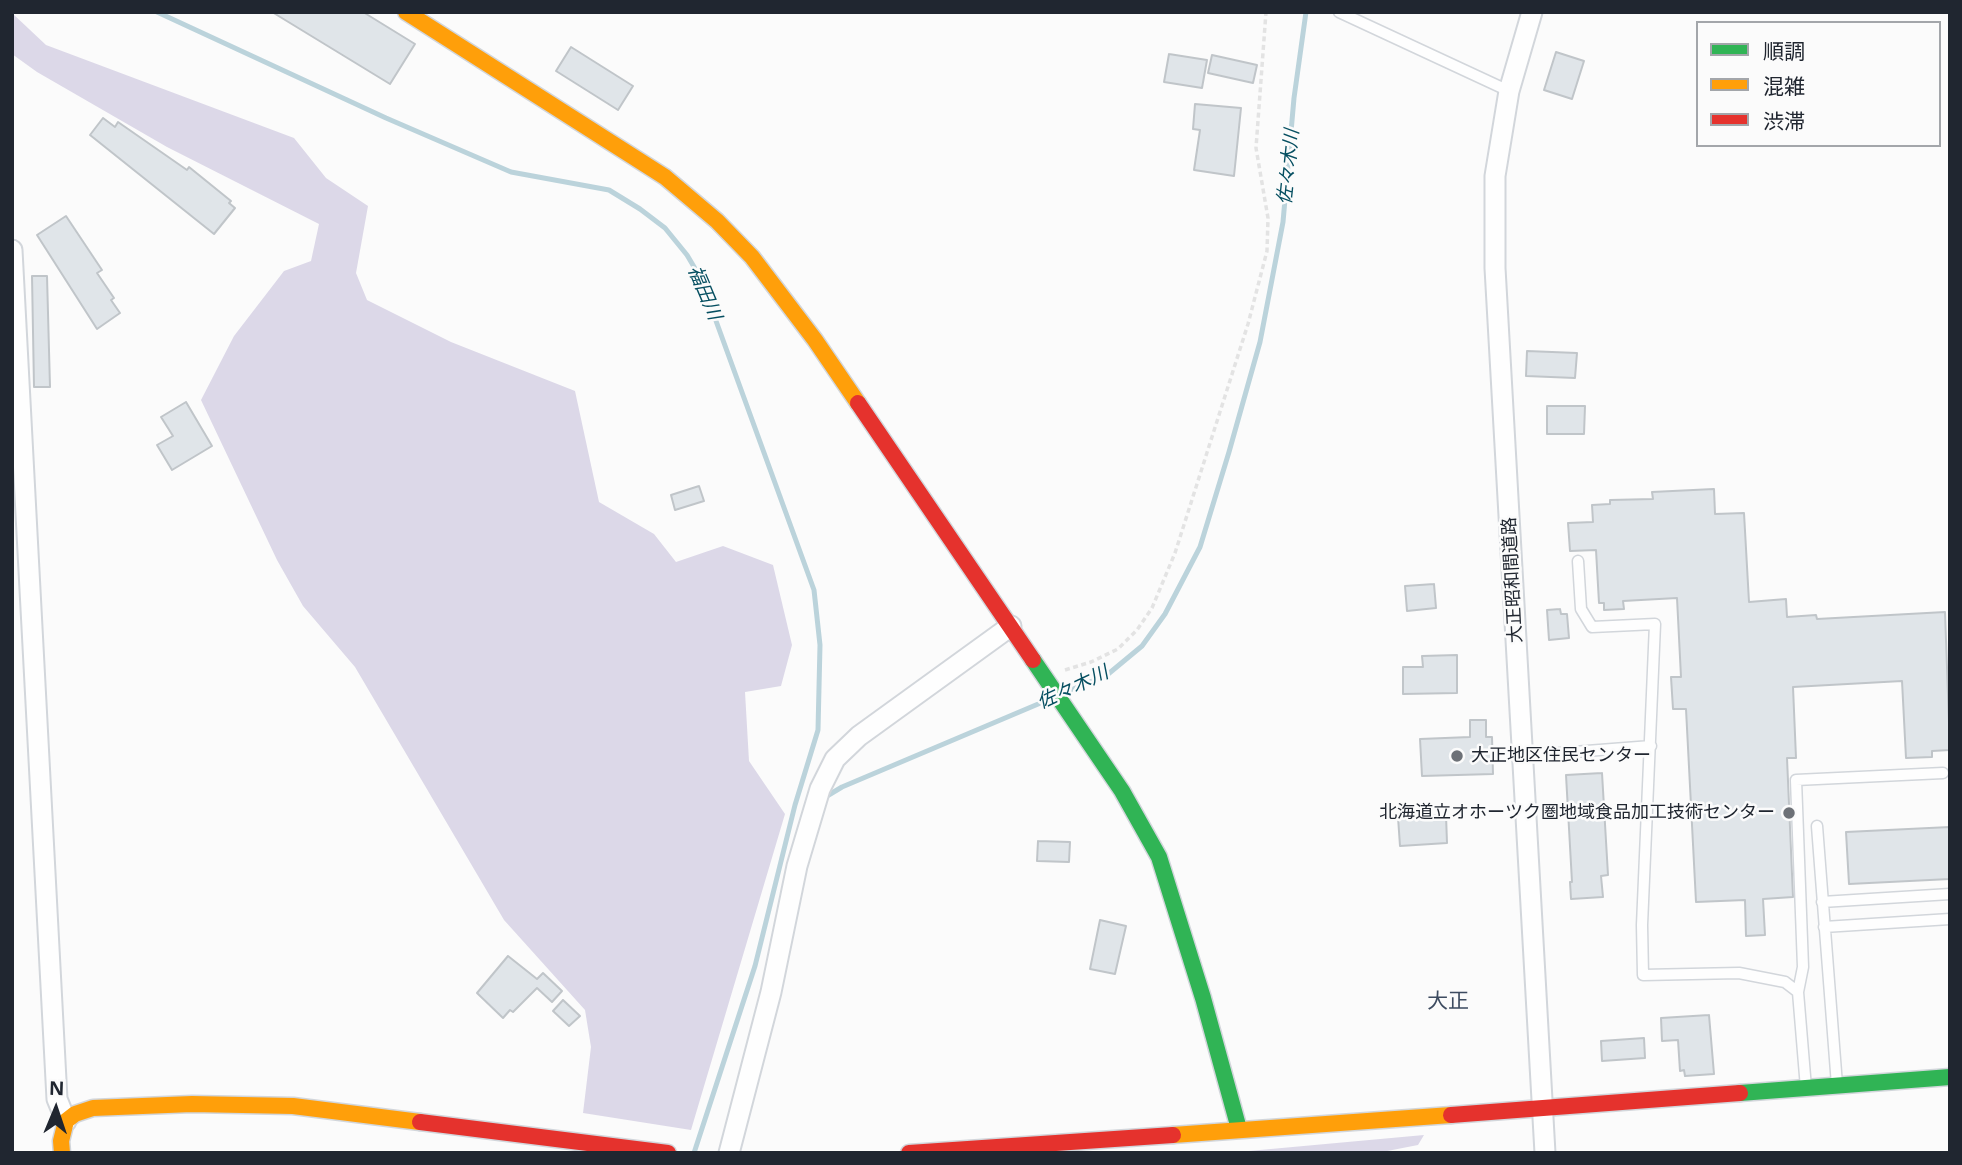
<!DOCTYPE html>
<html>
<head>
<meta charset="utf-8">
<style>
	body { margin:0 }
	#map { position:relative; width:1962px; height:1165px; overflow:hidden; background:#fbfbfb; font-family:"Open Sans","Noto Sans JP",sans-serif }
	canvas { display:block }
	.frame { position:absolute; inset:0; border:14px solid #202630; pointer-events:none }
	.legend { position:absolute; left:1696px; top:21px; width:245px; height:126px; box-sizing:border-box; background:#fbfbfb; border:2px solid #a3a6aa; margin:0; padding:9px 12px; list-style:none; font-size:21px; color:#202630 }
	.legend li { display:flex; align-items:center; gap:14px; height:35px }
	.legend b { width:35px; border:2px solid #a3a6aa }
	.north { position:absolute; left:21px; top:1074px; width:70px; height:70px; -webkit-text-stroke:5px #fbfbfb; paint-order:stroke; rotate:2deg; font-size:19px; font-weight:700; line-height:28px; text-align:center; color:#202630 }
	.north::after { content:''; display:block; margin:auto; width:24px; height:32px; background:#202630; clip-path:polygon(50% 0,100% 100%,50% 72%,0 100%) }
</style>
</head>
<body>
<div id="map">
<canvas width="1962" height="1165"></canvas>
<div class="frame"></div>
<ul class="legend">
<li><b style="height:9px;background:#30b455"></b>順調</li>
<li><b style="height:9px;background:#ff9f0a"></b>混雑</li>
<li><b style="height:9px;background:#e5322d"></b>渋滞</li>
</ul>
<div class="north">N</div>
</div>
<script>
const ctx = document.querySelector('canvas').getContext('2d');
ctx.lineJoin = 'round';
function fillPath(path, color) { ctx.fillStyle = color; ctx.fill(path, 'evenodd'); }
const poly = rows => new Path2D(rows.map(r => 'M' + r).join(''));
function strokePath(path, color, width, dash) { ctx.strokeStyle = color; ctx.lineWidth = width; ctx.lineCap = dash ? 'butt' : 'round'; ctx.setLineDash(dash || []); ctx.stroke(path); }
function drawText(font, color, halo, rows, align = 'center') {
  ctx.font = font + ' "Open Sans","Noto Sans JP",sans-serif'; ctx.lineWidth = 5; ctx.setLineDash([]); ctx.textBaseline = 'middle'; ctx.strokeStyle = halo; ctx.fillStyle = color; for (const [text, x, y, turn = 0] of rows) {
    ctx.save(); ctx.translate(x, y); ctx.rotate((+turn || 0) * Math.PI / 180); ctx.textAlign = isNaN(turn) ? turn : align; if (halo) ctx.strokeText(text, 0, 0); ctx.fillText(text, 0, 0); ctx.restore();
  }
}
const forest = poly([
	[12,13,46,45,294,138,326,178,368,206,356,273,367,300,451,342,575,391,599,502,654,534,676,562,723,546,773,565,792,645,781,686,745,692,749,761,785,814,691,1130,583,1113,591,1047,585,1010,504,920,355,667,303,606,277,560,201,400,234,336,284,271,311,261,319,224,167,147,37,72,12,54],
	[1424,1135,1418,1145,1377,1153,1227,1153]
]);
const stream = poly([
	[157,12,386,118,511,172,609,190,640,209,665,228,687,255,700,277,814,590,820,645,818,730,795,805,755,966,694,1153],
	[1066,692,1107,675,1142,646,1165,614,1200,547,1229,452,1260,342,1283,222,1294,98,1306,12],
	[822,799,842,787,1050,699]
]);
const building = poly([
	[272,12,363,12,415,44,390,84,272,12],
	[571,47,633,86,618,110,556,71,571,47],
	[1556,52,1584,61,1572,99,1544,90,1556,52],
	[1169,54,1207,60,1202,88,1164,82,1169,54],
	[1212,55,1257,65,1253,83,1208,73,1212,55],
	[1195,104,1241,108,1234,176,1194,170,1200,130,1193,129,1195,104],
	[103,118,115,127,118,122,187,170,189,167,231,201,229,203,235,208,214,234,90,135,103,118],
	[66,216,102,270,97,273,114,298,111,300,120,313,97,329,37,235,66,216],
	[32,276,47,276,50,387,34,387,32,276],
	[1527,351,1577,353,1575,378,1526,376,1527,351],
	[186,402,212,446,172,470,157,445,173,436,161,417,186,402],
	[1547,406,1585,406,1584,434,1547,434,1547,406],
	[699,486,704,501,675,510,671,495,699,486],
	[1714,489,1715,514,1744,513,1749,602,1786,599,1787,617,1816,615,1817,619,1945,612,1950,750,1932,751,1932,757,1906,758,1902,681,1793,687,1796,758,1787,758,1793,897,1763,899,1765,935,1746,936,1745,900,1696,902,1686,709,1673,709,1671,677,1681,677,1677,598,1623,601,1624,609,1604,610,1604,603,1599,603,1596,550,1570,551,1568,523,1593,522,1592,505,1610,504,1610,500,1653,499,1652,492,1714,489],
	[1434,584,1436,608,1407,611,1405,586,1434,584],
	[1560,609,1561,614,1567,614,1569,638,1549,640,1547,610,1560,609],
	[1457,655,1457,693,1403,694,1403,667,1423,667,1422,656,1457,655],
	[1470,720,1486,720,1486,737,1492,737,1493,774,1422,776,1420,739,1470,737,1470,720],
	[1602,773,1608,875,1601,876,1603,897,1571,899,1570,882,1572,882,1566,775,1602,773],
	[1446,815,1447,843,1400,846,1398,817,1446,815],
	[1950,827,1950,879,1849,884,1846,832,1950,827],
	[1038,841,1070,842,1069,862,1037,861,1038,841],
	[1100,920,1126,926,1115,974,1090,969,1100,920],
	[508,956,537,979,543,973,562,991,552,1002,537,988,513,1012,510,1010,503,1018,477,993,508,956],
	[563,1000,580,1016,569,1026,553,1011,563,1000],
	[1709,1015,1714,1074,1685,1076,1684,1070,1680,1071,1678,1040,1662,1041,1661,1018,1709,1015],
	[1644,1038,1645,1058,1602,1061,1601,1041,1644,1038]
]);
const path = poly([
	[1065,670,1091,662,1118,649,1137,630,1152,608,1175,553,1248,324,1267,251,1268,218,1256,148,1266,12]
]);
const lane = poly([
	[1339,12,1509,91],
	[1578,561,1581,609,1592,627,1655,624,1642,925,1643,975,1739,973,1785,982,1798,992],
	[1522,756,1651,746],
	[1817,826,1837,1085],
	[1822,902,1950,894],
	[1824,927,1950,919],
	[1806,1088,1798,992,1803,967,1796,780,1943,773]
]);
const street = poly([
	[1532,12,1509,91,1495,176,1495,268,1545,1153],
	[12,250,57,1099,66,1121],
	[729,1153,771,992,797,866,820,789,835,759,859,736,1011,626]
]);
const fast = poly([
	[1033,660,1122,791,1159,857,1203,998,1239,1129],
	[1740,1093,1950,1077]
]);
const slow = poly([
	[406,12,665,177,717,221,752,257,815,340,858,403],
	[1173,1135,1451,1115],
	[62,1153,61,1141,66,1121,75,1114,93,1108,192,1104,293,1106,420,1122]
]);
const jam = poly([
	[858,403,1033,660],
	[1451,1115,1740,1093],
	[420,1122,668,1153],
	[909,1153,1173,1135]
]);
const markers = [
	[1457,756,7,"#6d7177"],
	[1789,813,7,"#6d7177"]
];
const streetNames = [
	["大正昭和間道路",1513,580,-93]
];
const poiNames = [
	["大正地区住民センター",1471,756],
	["北海道立オホーツク圏地域食品加工技術センター",1775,813,"right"]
];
const waterNames = [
	["佐々木川",1289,167,-84],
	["福田川",704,293,67],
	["佐々木川",1073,688,-25]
];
const quarterNames = [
	["大正",1448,1002]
];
fillPath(forest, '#dcd8e8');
strokePath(stream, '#bbd3db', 5);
fillPath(building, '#e0e5e9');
strokePath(building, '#c0c5c9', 2);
strokePath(lane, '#d2d6db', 13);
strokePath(street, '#d2d6db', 23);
strokePath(fast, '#d2d6db', 19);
strokePath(slow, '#d2d6db', 19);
strokePath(jam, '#d2d6db', 19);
strokePath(path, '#e3e3e3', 3.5, [5, 3.5]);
strokePath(lane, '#fefefe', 10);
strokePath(street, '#fefefe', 19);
strokePath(fast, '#30b455', 16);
strokePath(slow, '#ff9f0a', 16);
strokePath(jam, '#e5322d', 16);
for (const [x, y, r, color] of markers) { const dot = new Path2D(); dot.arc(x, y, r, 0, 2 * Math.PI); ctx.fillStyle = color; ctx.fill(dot); strokePath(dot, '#fbfbfb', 2.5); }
drawText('18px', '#202630', '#fbfbfb', streetNames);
drawText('18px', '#202630', '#fbfbfb', poiNames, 'left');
drawText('italic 19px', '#064f61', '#fbfbfb', waterNames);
drawText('21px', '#3d4b60', '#fbfbfb', quarterNames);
</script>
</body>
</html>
